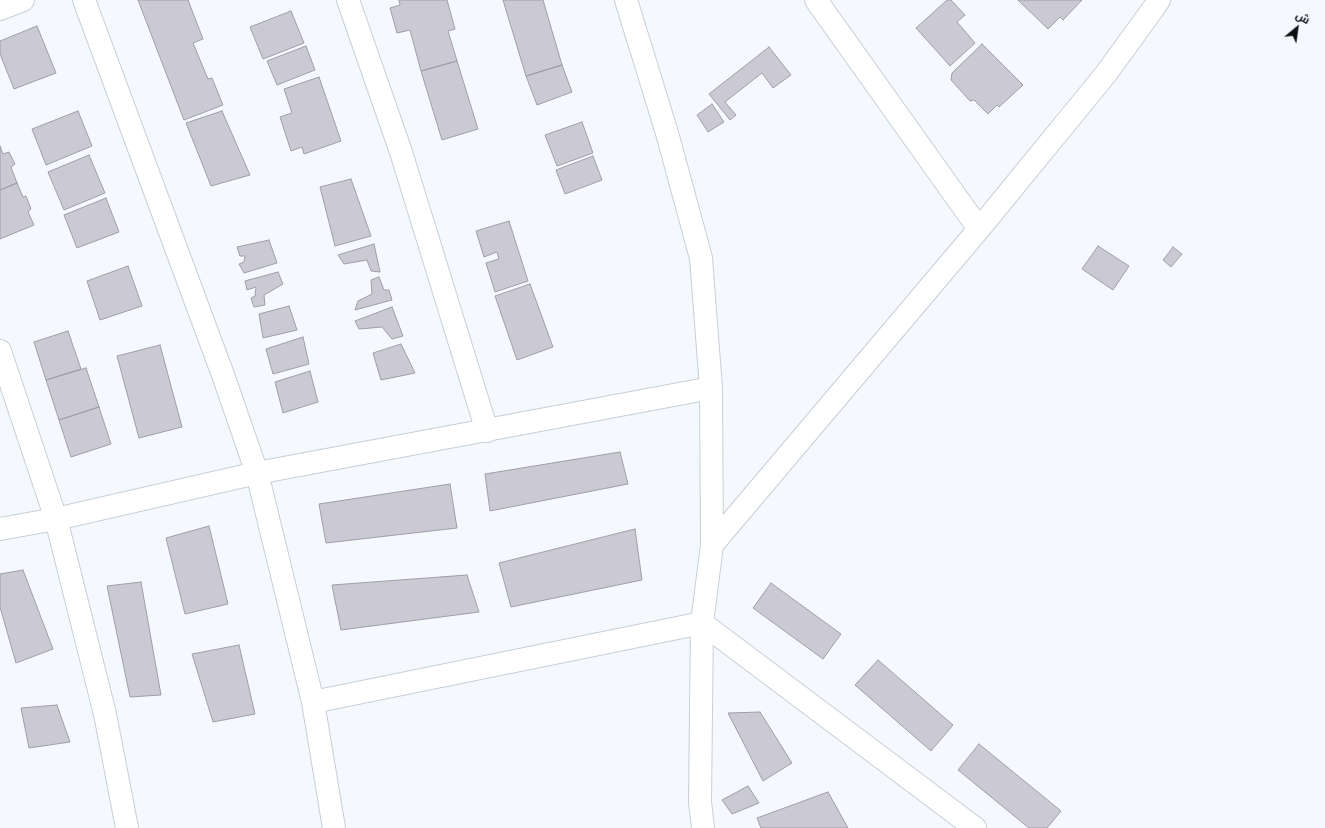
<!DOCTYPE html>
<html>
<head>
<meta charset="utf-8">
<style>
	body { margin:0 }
	#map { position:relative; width:1325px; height:828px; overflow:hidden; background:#f5f9fe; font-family:Ubuntu,Cairo,sans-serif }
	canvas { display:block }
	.north { position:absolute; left:1277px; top:8px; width:40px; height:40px; -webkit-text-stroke:3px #f5f9fe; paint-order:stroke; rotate:29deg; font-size:11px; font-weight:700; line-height:16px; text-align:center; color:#0d0f12 }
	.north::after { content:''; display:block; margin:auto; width:14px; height:18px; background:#0d0f12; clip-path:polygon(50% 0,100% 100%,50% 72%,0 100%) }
</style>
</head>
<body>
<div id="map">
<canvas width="1325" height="828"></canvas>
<div class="north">ش</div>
</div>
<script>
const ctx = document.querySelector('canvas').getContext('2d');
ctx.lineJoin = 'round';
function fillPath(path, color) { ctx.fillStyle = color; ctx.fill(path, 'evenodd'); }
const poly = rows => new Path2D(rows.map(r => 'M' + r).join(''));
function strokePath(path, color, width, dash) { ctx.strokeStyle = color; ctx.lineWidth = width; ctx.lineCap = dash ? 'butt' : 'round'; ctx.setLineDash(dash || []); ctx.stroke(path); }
const building = poly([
	[138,0,188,0,203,39,193,43,208,79,212,78,223,105,184,120,138,0],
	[399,0,447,0,455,29,448,31,457,61,421,71,410,30,397,33,390,8,400,5,399,0],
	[503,0,543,0,562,65,526,76,503,0],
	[947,0,951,0,965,15,957,22,975,43,950,66,916,28,947,0],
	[1018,0,1082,0,1063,20,1060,17,1048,29,1018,0],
	[291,11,304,43,263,59,250,27,291,11],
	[37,26,56,73,14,89,0,54,0,41,37,26],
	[982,44,1023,85,999,107,997,105,988,114,974,100,970,101,951,80,952,73,982,44],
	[306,46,315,70,277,85,267,61,306,46],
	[769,47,791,75,773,88,762,73,725,102,736,115,730,120,709,94,769,47],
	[457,61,478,129,442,140,421,71,457,61],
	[562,65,572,92,537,105,526,76,562,65],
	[319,77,341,141,304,154,302,147,291,151,280,117,292,113,284,89,319,77],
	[712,104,724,122,708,132,697,115,712,104],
	[78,111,92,146,46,165,32,129,78,111],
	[222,111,250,175,211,186,186,123,222,111],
	[582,122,593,153,557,166,545,135,582,122],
	[0,146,3,154,9,152,15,164,11,167,17,183,0,190,0,146],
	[89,155,105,193,64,210,48,172,89,155],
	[593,156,602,180,565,194,556,170,593,156],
	[351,179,371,236,335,246,320,187,351,179],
	[17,183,23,197,26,196,31,209,28,212,34,225,0,239,0,190,17,183],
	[106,198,119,232,77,248,64,215,106,198],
	[509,221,528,281,495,292,486,263,499,259,497,252,484,257,476,231,509,221],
	[269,240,277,263,244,273,239,264,244,262,245,256,240,256,237,247,269,240],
	[374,244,380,272,371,271,367,260,344,264,338,255,374,244],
	[1098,246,1129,266,1113,290,1082,269,1098,246],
	[1173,247,1182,254,1171,267,1163,260,1173,247],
	[128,266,142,306,100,320,87,281,128,266],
	[278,272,283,284,264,295,265,305,254,307,251,298,255,296,256,287,247,290,245,281,278,272],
	[379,277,384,290,389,290,392,300,355,310,358,301,372,294,371,280,379,277],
	[530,284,553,347,517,360,495,296,530,284],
	[289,306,297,330,263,338,259,314,289,306],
	[392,307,403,336,392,339,382,327,359,329,355,321,392,307],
	[68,331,81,369,46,380,34,342,68,331],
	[303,337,309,364,273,374,266,349,303,337],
	[401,344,415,373,381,380,373,353,401,344],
	[160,345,182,427,139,438,117,356,160,345],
	[86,368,99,407,59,420,46,380,86,368],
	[310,371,318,402,283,413,275,382,310,371],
	[99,407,111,444,71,457,59,420,99,407],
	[620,452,628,484,490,511,485,474,620,452],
	[450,484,457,528,326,543,319,504,450,484],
	[209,526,228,604,185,614,166,538,209,526],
	[635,529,642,580,511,607,499,563,635,529],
	[23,570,53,649,16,663,0,607,0,574,23,570],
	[467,575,479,612,341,630,332,585,467,575],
	[141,582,161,695,130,697,107,586,141,582],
	[771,583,841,634,823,659,753,608,771,583],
	[239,645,255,714,213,722,192,654,239,645],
	[878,660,953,725,931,751,855,685,878,660],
	[57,705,70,742,29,748,21,708,57,705],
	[760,712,792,763,763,781,728,713,760,712],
	[979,744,1061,811,1047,828,1029,828,958,770,979,744],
	[748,786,759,803,732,814,722,800,748,786],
	[828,792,848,828,761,828,757,818,828,792]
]);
const street = poly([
	[84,0,223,375,257,473,313,702,334,828],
	[348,0,401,152,487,431],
	[626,0,667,133,701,258,711,388,712,545,702,623,700,802,703,828],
	[816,0,979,229],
	[0,9,23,0],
	[0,351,56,519,105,714,127,828],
	[0,529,56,519,257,473,711,388],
	[712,545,979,229,1105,75,1153,9,1159,0],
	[313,702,702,623,975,828]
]);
fillPath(building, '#cbcad4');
strokePath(building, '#9f9ea8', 1);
strokePath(street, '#c7cfd7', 24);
strokePath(street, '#fff', 22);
</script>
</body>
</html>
